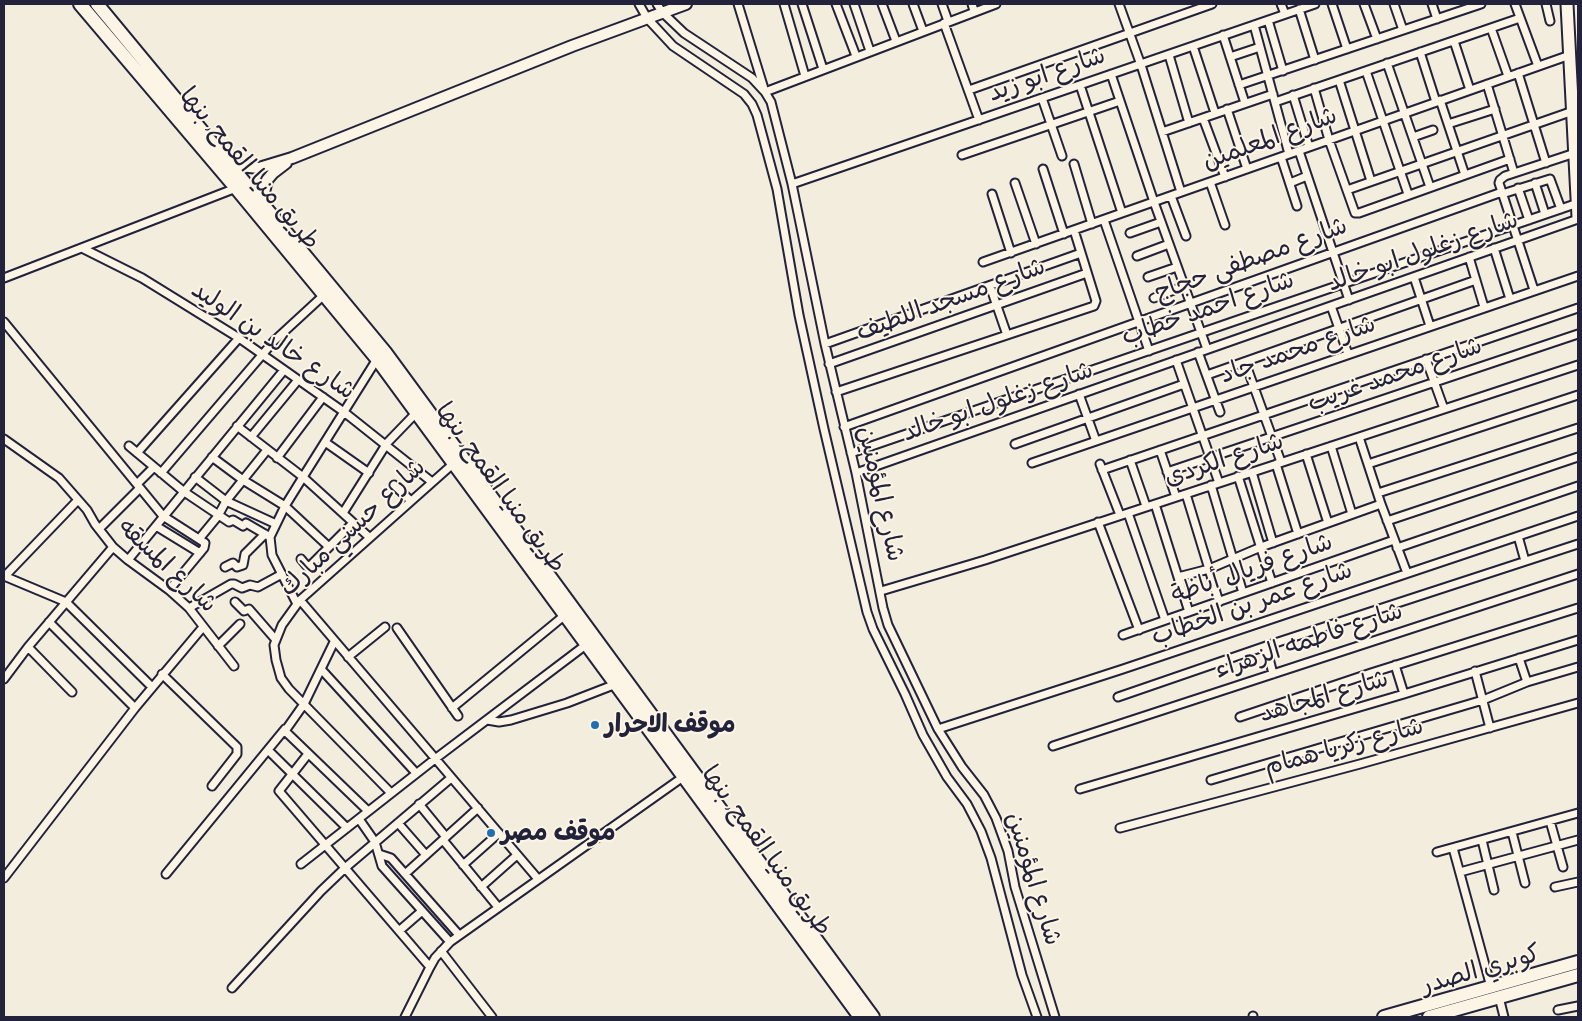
<!DOCTYPE html>
<html>
<head>
<meta charset="utf-8">
<style>
	body { margin:0 }
	#map { position:relative; width:1582px; height:1021px; overflow:hidden; background:#f3edde; font-family:Caveat,sans-serif }
	canvas { display:block }
	.frame { position:absolute; inset:0; border:5px solid #22223b; pointer-events:none }
</style>
</head>
<body>
<div id="map">
<canvas width="1582" height="1021"></canvas>
<div class="frame"></div>
</div>
<script>
const ctx = document.querySelector('canvas').getContext('2d');
ctx.lineJoin = 'round';
const poly = rows => new Path2D(rows.map(r => 'M' + r).join(''));
function strokePath(path, color, width, dash) { ctx.strokeStyle = color; ctx.lineWidth = width; ctx.lineCap = dash ? 'butt' : 'round'; ctx.setLineDash(dash || []); ctx.stroke(path); }
function drawText(font, color, halo, rows, align = 'center') {
  ctx.font = font + ' Caveat,"Playpen Sans Arabic",sans-serif'; ctx.lineWidth = 4; ctx.setLineDash([]); ctx.textBaseline = 'middle'; ctx.strokeStyle = halo; ctx.fillStyle = color; for (const [text, x, y, turn = 0] of rows) {
    ctx.save(); ctx.translate(x, y); ctx.rotate((+turn || 0) * Math.PI / 180); ctx.textAlign = isNaN(turn) ? turn : align; if (halo) ctx.strokeText(text, 0, 0); ctx.fillText(text, 0, 0); ctx.restore();
  }
}
const street = poly([
	[639,4,647,18,673,46,744,94,752,104,757,115,777,189,799,315,824,429,867,612,873,629,905,694,923,735,947,777,967,804,981,831,991,858,1022,975,1037,1017],
	[657,4,662,12,684,33,752,78,765,92,771,102,792,184,825,344,856,473,883,608,888,625,938,729,962,767,984,795,996,818,1008,851,1015,887,1055,1017],
	[738,4,765,92,996,4],
	[784,4,805,76],
	[802,4,823,69],
	[836,4,856,56],
	[854,4,870,51],
	[882,4,896,41],
	[913,4,923,31],
	[942,4,948,21],
	[972,4,974,11],
	[1119,4,1141,65,1181,192],
	[1281,4,1285,14],
	[1332,4,1347,49],
	[1364,4,1377,39],
	[1394,4,1403,30],
	[1432,4,1437,19],
	[1515,4,1538,66],
	[1546,4,1550,21],
	[1299,9,1315,60],
	[1268,20,1283,71],
	[944,23,979,120],
	[1254,25,1289,154],
	[1491,28,1508,76],
	[1223,35,1245,103],
	[1454,41,1470,90],
	[1193,46,1215,113],
	[1420,52,1436,102],
	[1169,55,1189,123],
	[1230,57,1260,47],
	[1387,63,1430,187],
	[1366,71,1408,194],
	[1518,73,1546,163],
	[1111,74,1154,202,1207,349],
	[1339,80,1371,181],
	[1487,84,1514,173],
	[1080,85,1122,213],
	[1239,85,1481,4],
	[1314,88,1329,140,1355,213,1359,213,1510,159],
	[969,90,1212,4],
	[1293,95,1309,147],
	[1042,98,1062,156],
	[1440,100,1465,175],
	[1275,102,1520,18],
	[1227,109,1247,169],
	[1203,118,1225,177],
	[1448,124,1495,109],
	[1162,132,1273,94],
	[1413,137,1433,130],
	[1299,151,1349,300],
	[962,155,1120,101],
	[1281,157,1297,206],
	[1074,164,1092,224],
	[1043,169,1064,234],
	[1210,182,1225,225],
	[1015,183,1036,244],
	[1290,183,1307,176],
	[1535,183,1545,214],
	[792,184,1315,4],
	[1518,188,1529,220],
	[1347,190,1573,111],
	[992,194,1011,253],
	[1502,194,1550,179,1561,209],
	[1171,196,1186,236],
	[1104,220,1149,351],
	[1130,233,1161,222],
	[82,248,142,278,239,338,344,412,432,482],
	[1494,248,1510,299],
	[1137,256,1169,244],
	[1469,257,1484,307],
	[983,262,1570,55],
	[1148,277,1177,267],
	[1414,277,1430,326],
	[4,278,236,188],
	[990,286,1007,335],
	[1534,290,1499,183,1500,180,1505,176,1575,153],
	[1154,298,1184,286],
	[1331,306,1348,354],
	[4,322,163,516,205,543,204,548,169,590],
	[825,344,1081,253],
	[1198,352,1220,412],
	[1426,359,1444,409],
	[1176,360,1219,483],
	[1245,362,1281,462],
	[829,364,1087,273],
	[1207,375,1476,280],
	[836,392,1094,306,1096,301,1074,230],
	[1079,394,1096,441],
	[237,426,303,477,369,537],
	[844,427,1502,192],
	[251,437,298,380],
	[1359,437,1381,504,1407,573],
	[4,439,59,478,87,510,95,524,113,547,128,560,169,590,189,608,234,666],
	[325,442,369,473],
	[1015,444,1184,384],
	[129,446,183,491,229,522,233,520,243,526,246,523,270,537],
	[1331,446,1352,514],
	[1160,450,1176,497],
	[137,453,239,338],
	[851,453,1578,203],
	[1306,454,1328,523],
	[212,457,243,480,285,506,329,547],
	[277,458,323,397],
	[1130,460,1146,506],
	[1032,463,1578,276],
	[1100,464,1120,515],
	[1276,464,1298,534],
	[1368,464,1578,395],
	[1102,470,1578,308],
	[1167,472,1578,334],
	[1252,472,1273,543],
	[161,473,274,341,325,294],
	[856,473,1578,219],
	[1238,476,1272,583],
	[195,477,226,501,276,524],
	[137,484,154,467],
	[394,485,411,501],
	[1211,485,1243,593],
	[1378,493,1578,428],
	[1186,494,1219,602],
	[1155,504,1189,612],
	[343,513,387,443,417,412],
	[1128,513,1165,620],
	[1387,521,1578,457],
	[1098,522,1139,630],
	[156,526,200,553],
	[99,529,140,488],
	[1518,536,1525,561],
	[199,539,218,516,226,501,267,450],
	[1397,548,1578,486],
	[301,559,306,565,310,566,353,523],
	[128,560,284,370],
	[225,567,233,563,237,567,243,565,245,554,265,534],
	[4,576,66,602,152,687],
	[5,576,77,501],
	[1178,577,1209,569,1261,547,1381,504],
	[881,591,985,560,1578,365],
	[300,600,538,879],
	[235,602,244,611,249,609,276,640],
	[297,604,272,555,270,537,285,506,303,477,377,359],
	[189,608,231,584,234,584,242,588,250,585,258,587,282,574],
	[49,622,135,708],
	[397,628,458,716],
	[1123,635,1394,540],
	[334,642,304,704,285,731,368,811],
	[218,646,240,624],
	[1266,646,1273,674],
	[28,647,72,692],
	[348,657,385,627],
	[1519,658,1527,682],
	[1395,665,1404,694],
	[321,669,416,773],
	[1475,671,1490,728],
	[162,674,237,747,237,754,212,786],
	[4,679,28,647,113,547],
	[1118,697,1266,646,1578,544],
	[452,708,565,615],
	[1240,717,1371,673,1578,608],
	[487,720,499,722,511,720,567,703,616,684],
	[938,729,1123,669,1578,516],
	[1053,746,1578,574],
	[268,750,347,828],
	[308,754,279,791,430,967],
	[1211,780,1483,700,1527,682,1578,667],
	[1080,789,1404,694,1578,640],
	[391,793,289,689,281,678,276,660,274,645,282,625,300,600,454,463],
	[419,804,446,837],
	[359,819,375,842,382,866,450,942],
	[1550,821,1563,867],
	[398,823,426,855],
	[1120,828,1360,764,1578,703],
	[1512,832,1525,883],
	[443,840,498,907],
	[1482,840,1494,890],
	[1453,848,1491,987],
	[1437,852,1578,813],
	[379,854,391,858,459,935],
	[301,864,435,759,587,644],
	[463,865,499,833],
	[1460,872,1578,840],
	[166,874,285,729],
	[405,874,478,808],
	[4,878,135,708,203,627],
	[481,887,517,855],
	[1555,887,1578,882],
	[399,931,422,911],
	[441,951,492,1017],
	[232,988,321,891,345,868,451,778],
	[1499,997,1504,1017],
	[1558,1010,1578,1006],
	[1253,1016,1253,1017],
	[405,1017,430,967,435,958,450,942,683,777]
]);
const secondary = poly([
	[229,162,239,166,259,168,292,158,572,46,686,4],
	[265,206,263,197,267,180,273,173,286,163]
]);
const primary = poly([
	[1567,4,1578,217]
]);
const highway = poly([
	[80,4,236,188,377,359,860,1017],
	[97,4,385,352,873,1017],
	[1384,1017,1578,962],
	[1429,1017,1578,975]
]);
const markers = [
	[595,725,5,"#1f6fb2"],
	[491,833,5,"#1f6fb2"]
];
const streetNames = [
	["شارع ابو زيد",1047,75,-19],
	["شارع المعلمين",1270,139,-20],
	["طريق منيا القمح, بنها",249,169,50],
	["شارع زغلول ابو خالد",1423,252,-19],
	["شارع مصطفى حجاج",1251,260,-20],
	["شارع مسجد اللطيف",951,300,-20],
	["شارع احمد خطاب",1208,309,-19],
	["شارع خالد بن الوليد",273,341,34],
	["شارع محمد جاد",1298,350,-19],
	["شارع محمد غريب",1395,375,-19],
	["شارع زغلول ابو خالد",998,402,-19],
	["شارع الكردى",1224,460,-18],
	["طريق منيا القمح, بنها",500,488,54],
	["شارع المؤمنين",880,494,77],
	["شارع حسني مبارك",353,528,-43],
	["شارع المسقه",167,566,43],
	["شارع فريال أباظة",1252,569,-19],
	["شارع عمر بن الخطاب",1252,604,-19],
	["شارع فاطمه الزهراء",1309,641,-18],
	["شارع المجاهد",1324,697,-16],
	["شارع زكريا همام",1344,747,-15],
	["طريق منيا القمح, بنها",766,851,54],
	["شارع المؤمنين",1033,879,73],
	["كوبري الصدر",1481,970,-16]
];
const poiNames = [
	["موقف الاحرار",605,725],
	["موقف مصر",501,833]
];
strokePath(street, '#22223b', 11);
strokePath(secondary, '#22223b', 14);
strokePath(primary, '#22223b', 15);
strokePath(highway, '#22223b', 16);
strokePath(street, '#fcf5e5', 7);
strokePath(secondary, '#fcf5e5', 10);
strokePath(primary, '#fcf5e5', 11);
strokePath(highway, '#fcf5e5', 12);
for (const [x, y, r, color] of markers) { const dot = new Path2D(); dot.arc(x, y, r, 0, 2 * Math.PI); ctx.fillStyle = color; ctx.fill(dot); strokePath(dot, '#fcf5e5', 2); }
drawText('25px', '#22223b', '#fcf5e5', streetNames);
drawText('bold 25px', '#22223b', '#fcf5e5', poiNames, 'left');
</script>
</body>
</html>
